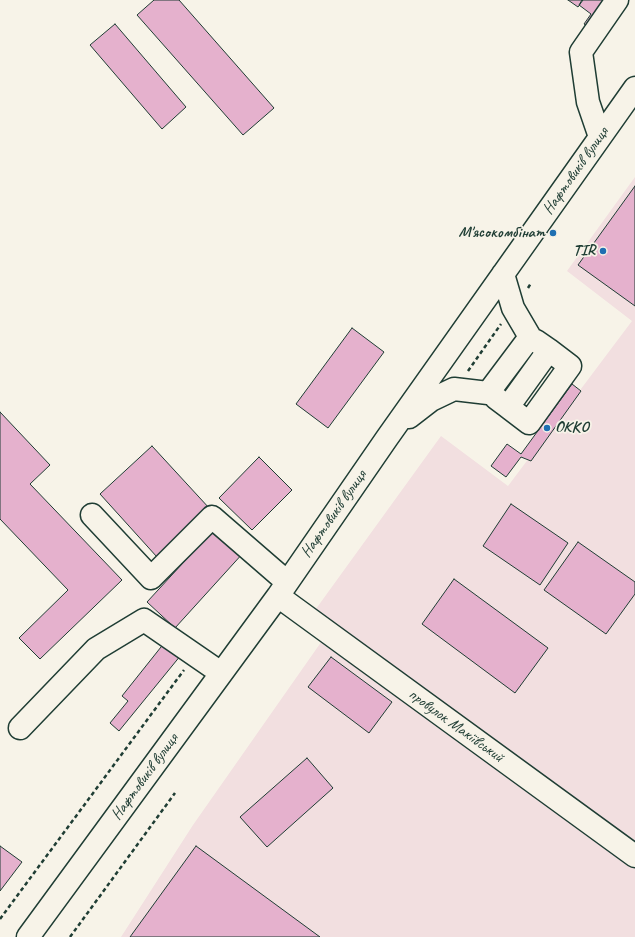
<!DOCTYPE html>
<html>
<head>
<meta charset="utf-8">
<style>
	body { margin:0 }
	canvas { display:block; background:#f7f3e8 }
</style>
</head>
<body>
<canvas width="635" height="937"></canvas>
<script>
const ctx = document.querySelector('canvas').getContext('2d');
ctx.lineJoin = 'round';
function fillPath(path, color) { ctx.fillStyle = color; ctx.fill(path, 'evenodd'); }
const poly = rows => new Path2D(rows.map(r => 'M' + r).join(''));
function strokePath(path, color, width, dash) { ctx.strokeStyle = color; ctx.lineWidth = width; ctx.lineCap = dash ? 'butt' : 'round'; ctx.setLineDash(dash || []); ctx.stroke(path); }
function drawText(font, color, halo, rows, align = 'center') {
  ctx.font = font + ' Caveat,sans-serif'; ctx.lineWidth = 3.5; ctx.setLineDash([]); ctx.textBaseline = 'middle'; ctx.strokeStyle = halo; ctx.fillStyle = color; for (const [text, x, y, turn = 0] of rows) {
    ctx.save(); ctx.translate(x, y); ctx.rotate((+turn || 0) * Math.PI / 180); ctx.textAlign = isNaN(turn) ? turn : align; if (halo) ctx.strokeText(text, 0, 0); ctx.fillText(text, 0, 0); ctx.restore();
  }
}
const built = poly([
	[635,177,635,846,313,613,441,436,508,486,632,321,567,271],
	[324,638,635,864,635,937,121,937,193,825]
]);
const building = poly([
	[154,0,179,0,274,108,243,135,137,15,154,0],
	[568,0,583,0,578,7,568,0],
	[582,0,625,0,602,36,584,24,591,14,579,5,582,0],
	[115,24,186,107,162,129,90,45,115,24],
	[635,186,635,306,578,265,635,186],
	[352,328,384,352,328,428,296,404,352,328],
	[572,384,581,391,531,461,521,457,506,477,491,466,507,444,521,454,572,384],
	[0,412,50,465,30,484,122,580,40,659,19,638,68,590,0,519,0,412],
	[152,446,210,509,157,557,100,494,152,446],
	[259,457,292,490,252,530,219,498,259,457],
	[511,504,568,543,540,585,483,546,511,504],
	[217,526,244,552,175,628,147,602,217,526],
	[578,542,635,582,635,594,606,634,544,590,578,542],
	[454,579,548,648,515,693,422,624,454,579],
	[165,642,181,655,119,731,110,723,128,701,122,696,165,642],
	[331,657,392,702,369,733,308,687,331,657],
	[307,758,333,788,267,847,240,817,307,758],
	[0,846,22,862,0,891,0,846],
	[196,846,320,937,130,937,196,846]
]);
const path = poly([
	[528,288,531,283],
	[468,371,501,324],
	[0,919,184,670],
	[70,937,175,793]
]);
const minor = poly([
	[600,137,588,102,581,52,617,0],
	[496,398,508,407,549,350,536,341],
	[508,407,529,423,570,366,549,350],
	[409,417,431,400,454,389,488,393,530,337,513,308,503,274],
	[92,515,151,578,212,517,287,582],
	[278,596,635,856],
	[20,728,96,649,144,620,221,673],
	[28,937,278,596,387,438,635,88]
]);
const markers = [
	[553,233,4,"#1f6fb2"],
	[603,251,4,"#1f6fb2"],
	[547,428,4,"#1f6fb2"]
];
const streetNames = [
	["Нафтовиків вулиця",576,171,-55],
	["Нафтовиків вулиця",334,514,-55],
	["провулок Макіївський",456,726,36],
	["Нафтовиків вулиця",145,777,-54]
];
const poiNames = [
	["М'ясокомбінат",545,233],
	["TIR",595,251],
	["ОККО",555,428,"left"]
];
fillPath(built, '#f2dfe0');
fillPath(building, '#e5b1cd');
strokePath(building, '#1f3d34', 1);
strokePath(minor, '#1f3d34', 25);
strokePath(path, '#1f3d34', 2.5, [4, 3]);
strokePath(minor, '#f7f3e8', 22);
for (const [x, y, r, color] of markers) { const dot = new Path2D(); dot.arc(x, y, r, 0, 2 * Math.PI); ctx.fillStyle = color; ctx.fill(dot); strokePath(dot, '#f7f3e8', 1.5); }
drawText('16px', '#1f3d34', '#f7f3e8', streetNames);
drawText('bold 16px', '#1f3d34', '#f7f3e8', poiNames, 'right');
</script>
</body>
</html>
